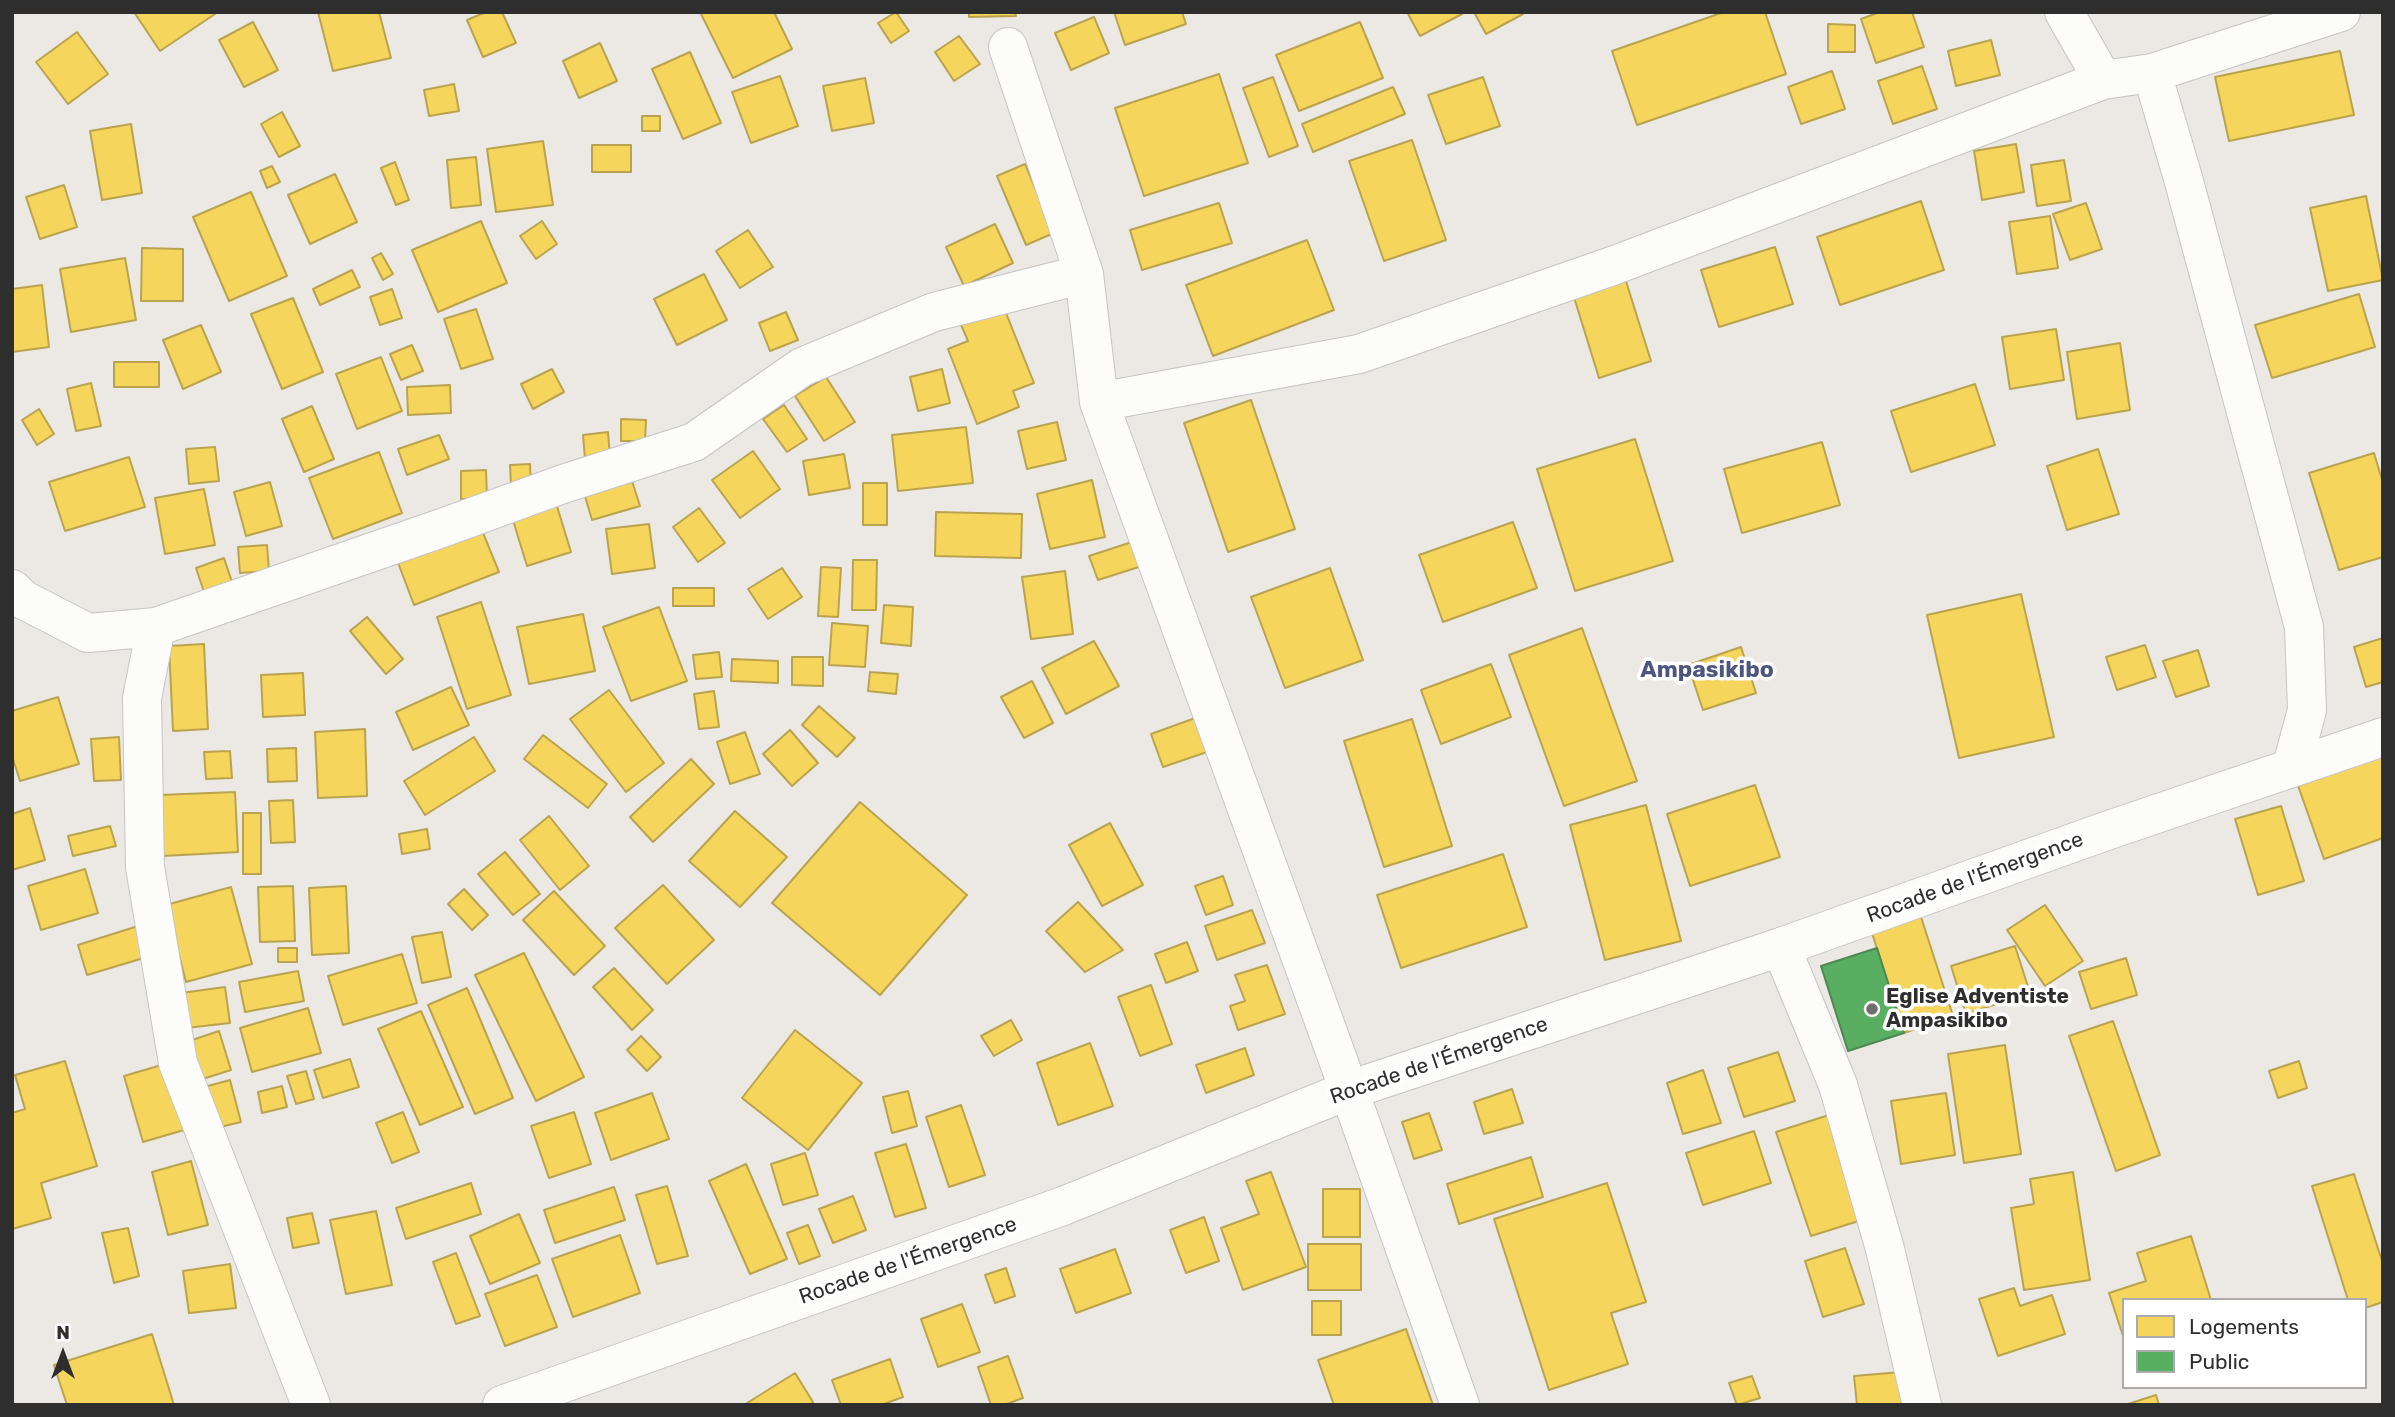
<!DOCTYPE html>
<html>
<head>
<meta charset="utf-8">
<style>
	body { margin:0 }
	#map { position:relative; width:2395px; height:1417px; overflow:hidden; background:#ece8e4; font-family:Rubik,sans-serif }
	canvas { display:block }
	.frame { position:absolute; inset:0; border:14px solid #2e2e2e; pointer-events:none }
	.legend { position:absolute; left:2122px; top:1298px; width:245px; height:91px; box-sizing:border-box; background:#fff; border:2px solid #ababab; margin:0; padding:9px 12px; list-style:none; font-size:21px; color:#2e2e2e }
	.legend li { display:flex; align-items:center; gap:14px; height:35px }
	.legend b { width:35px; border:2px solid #ababab }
	.north { position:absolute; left:28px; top:1319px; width:70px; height:70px; -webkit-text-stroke:5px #fff; paint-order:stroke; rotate:0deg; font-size:19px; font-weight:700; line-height:28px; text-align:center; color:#2e2e2e }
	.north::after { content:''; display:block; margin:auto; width:24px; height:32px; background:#2e2e2e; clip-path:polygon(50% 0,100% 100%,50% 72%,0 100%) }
</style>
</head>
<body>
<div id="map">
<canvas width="2395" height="1417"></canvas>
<div class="frame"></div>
<ul class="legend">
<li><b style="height:19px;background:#f6d55c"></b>Logements</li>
<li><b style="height:19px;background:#5aae61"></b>Public</li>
</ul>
<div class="north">N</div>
</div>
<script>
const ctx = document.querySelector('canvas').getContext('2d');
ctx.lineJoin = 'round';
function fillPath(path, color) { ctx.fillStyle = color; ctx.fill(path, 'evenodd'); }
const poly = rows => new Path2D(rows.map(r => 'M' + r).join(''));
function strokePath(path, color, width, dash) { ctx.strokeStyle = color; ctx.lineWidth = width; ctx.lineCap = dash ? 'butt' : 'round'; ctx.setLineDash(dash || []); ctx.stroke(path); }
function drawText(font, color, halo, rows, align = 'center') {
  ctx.font = font + ' Rubik,sans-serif'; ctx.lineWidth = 7; ctx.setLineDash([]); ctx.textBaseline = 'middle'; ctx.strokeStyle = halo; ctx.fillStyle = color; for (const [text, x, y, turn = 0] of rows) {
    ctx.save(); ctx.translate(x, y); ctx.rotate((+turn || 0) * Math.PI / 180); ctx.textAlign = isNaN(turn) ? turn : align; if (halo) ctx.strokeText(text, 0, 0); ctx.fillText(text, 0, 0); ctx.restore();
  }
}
const homes = poly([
	[134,12,218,12,160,51,134,12],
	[318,12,379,12,391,58,333,71,318,12],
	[486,12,502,12,516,43,483,57,467,20,486,12],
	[700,12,774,12,792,49,733,78,700,12],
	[896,12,909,31,891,43,878,23,896,12],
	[969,12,1015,12,1016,16,969,17,969,12],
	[1114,12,1182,12,1186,24,1125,45,1114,12],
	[1407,12,1461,12,1462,14,1420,36,1407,12],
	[1474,12,1522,12,1523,14,1486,34,1474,12],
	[1724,12,1765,12,1786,74,1637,125,1612,51,1724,12],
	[1880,12,1912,12,1924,47,1876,63,1861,19,1880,12],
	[1094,17,1109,53,1071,70,1055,33,1094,17],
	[253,22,278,70,244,87,219,40,253,22],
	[1360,22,1383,78,1299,111,1276,55,1360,22],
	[1828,24,1855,25,1855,52,1828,52,1828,24],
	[77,32,108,74,68,104,36,62,77,32],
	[959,36,980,64,954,81,935,52,959,36],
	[1991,40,2000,75,1956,86,1948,51,1991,40],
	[600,43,617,81,579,98,563,61,600,43],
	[2340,51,2354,115,2229,141,2215,77,2340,51],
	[690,52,721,123,683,139,652,69,690,52],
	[1922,66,1937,109,1893,124,1878,81,1922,66],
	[1832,71,1845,109,1801,124,1788,87,1832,71],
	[1219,74,1248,163,1144,196,1115,108,1219,74],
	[780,76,798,126,751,143,732,92,780,76],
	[1273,77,1298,146,1269,157,1243,88,1273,77],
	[1483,77,1500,126,1446,144,1428,95,1483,77],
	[865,78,874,123,832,131,823,86,865,78],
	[454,84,459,111,429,116,424,90,454,84],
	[1393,87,1405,114,1313,152,1302,124,1393,87],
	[282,112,300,146,279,157,261,124,282,112],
	[642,116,660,116,660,131,642,131,642,116],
	[131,124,142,193,102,200,90,131,131,124],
	[1412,140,1446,240,1384,261,1349,161,1412,140],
	[543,141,553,205,496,212,487,149,543,141],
	[2016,144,2024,192,1982,200,1974,151,2016,144],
	[592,145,631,145,631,172,592,172,592,145],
	[476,157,481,205,451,208,447,160,476,157],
	[2064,160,2071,201,2037,206,2031,165,2064,160],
	[395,162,409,200,396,205,381,168,395,162],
	[1025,164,1054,233,1026,245,997,176,1025,164],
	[272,166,280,182,267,188,260,171,272,166],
	[335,174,357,222,310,244,288,195,335,174],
	[64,185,77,227,40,239,26,197,64,185],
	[251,192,287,276,229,301,193,217,251,192],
	[2366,196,2383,280,2328,291,2310,208,2366,196],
	[1921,201,1944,270,1840,305,1817,237,1921,201],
	[1219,203,1232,243,1142,270,1130,230,1219,203],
	[2086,203,2102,249,2070,260,2053,214,2086,203],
	[2050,216,2058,268,2017,274,2009,222,2050,216],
	[481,221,507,283,438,312,412,250,481,221],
	[542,221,557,244,536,259,520,236,542,221],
	[995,224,1013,263,964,286,946,247,995,224],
	[748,230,773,267,740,288,716,251,748,230],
	[1307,240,1334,310,1213,356,1186,285,1307,240],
	[1775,247,1793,304,1719,327,1701,270,1775,247],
	[142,248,183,249,183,301,141,301,142,248],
	[381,253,393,274,383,280,372,258,381,253],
	[125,258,136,320,71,332,60,269,125,258],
	[352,270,360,287,320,305,313,289,352,270],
	[704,274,727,320,677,345,654,299,704,274],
	[1625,278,1651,361,1599,378,1573,294,1625,278],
	[42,285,49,347,12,352,12,289,42,285],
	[392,289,402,318,380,325,370,297,392,289],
	[2359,294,2375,347,2272,378,2255,325,2359,294],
	[293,298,323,372,282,389,251,314,293,298],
	[1002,303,1034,383,1013,391,1019,407,977,424,948,349,968,341,959,320,1002,303],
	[476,309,493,359,461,369,444,319,476,309],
	[786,312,798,340,770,351,759,323,786,312],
	[201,325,221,372,183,389,163,340,201,325],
	[2056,329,2064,380,2010,389,2002,337,2056,329],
	[2120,343,2130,410,2077,419,2067,352,2120,343],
	[412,345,423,371,401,380,390,354,412,345],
	[381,357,402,411,357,429,336,374,381,357],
	[114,362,159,362,159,387,114,387,114,362],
	[552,369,564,392,533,409,521,384,552,369],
	[942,369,950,403,918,411,910,377,942,369],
	[826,377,855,422,824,441,795,396,826,377],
	[91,383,101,426,76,431,67,389,91,383],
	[1975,384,1995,445,1911,472,1891,411,1975,384],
	[450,385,451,413,408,415,407,387,450,385],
	[1251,400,1295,529,1228,552,1184,423,1251,400],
	[784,405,807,439,787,452,763,419,784,405],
	[312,406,334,459,304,472,282,419,312,406],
	[39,409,54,434,37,445,22,420,39,409],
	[621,419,646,420,645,441,621,441,621,419],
	[1057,422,1066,460,1027,469,1018,431,1057,422],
	[966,427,973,483,898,491,892,435,966,427],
	[608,432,610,457,585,459,583,435,608,432],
	[439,435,449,459,407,475,398,449,439,435],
	[1635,439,1673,561,1575,591,1537,469,1635,439],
	[1822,442,1840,505,1742,533,1724,469,1822,442],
	[215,447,219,481,189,484,186,449,215,447],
	[2098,449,2119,514,2067,530,2047,466,2098,449],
	[753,451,780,489,740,518,712,480,753,451],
	[379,452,402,513,333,539,309,478,379,452],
	[2374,453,2383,483,2383,557,2339,570,2309,473,2374,453],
	[844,454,850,488,809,495,803,461,844,454],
	[129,457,145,507,65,531,49,482,129,457],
	[530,464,531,484,511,485,510,465,530,464],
	[486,470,487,499,461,499,461,471,486,470],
	[631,478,640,506,592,520,584,493,631,478],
	[1092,480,1105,537,1050,549,1037,494,1092,480],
	[270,482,282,526,246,536,234,492,270,482],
	[863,483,887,483,887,525,863,525,863,483],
	[204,489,215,545,165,554,155,498,204,489],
	[556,503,571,552,527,566,512,517,556,503],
	[699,508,725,543,698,562,673,527,699,508],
	[936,512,1022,514,1021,558,935,556,936,512],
	[1513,522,1537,588,1443,622,1419,555,1513,522],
	[649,524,655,568,612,574,606,529,649,524],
	[481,528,499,572,414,605,397,560,481,528],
	[1135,541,1142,566,1098,580,1089,556,1135,541],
	[267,545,269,571,240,573,238,547,267,545],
	[224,558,233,585,205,595,196,568,224,558],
	[853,560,877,560,876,610,852,610,853,560],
	[821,567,841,568,838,617,818,616,821,567],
	[782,568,802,597,768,619,748,589,782,568],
	[1330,568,1363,660,1285,688,1251,597,1330,568],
	[1065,571,1073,634,1031,639,1022,577,1065,571],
	[673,588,714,588,714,606,673,606,673,588],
	[2021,594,2054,737,1959,758,1927,615,2021,594],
	[481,602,511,695,467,709,437,617,481,602],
	[884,605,913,607,911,646,881,643,884,605],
	[659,607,687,681,631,701,603,627,659,607],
	[583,614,595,671,529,684,517,627,583,614],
	[367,617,403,659,386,674,350,631,367,617],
	[832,623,868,626,865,667,829,665,832,623],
	[1582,628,1637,781,1564,806,1509,655,1582,628],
	[2383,638,2383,682,2366,687,2354,647,2383,638],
	[1094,641,1119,686,1066,714,1042,668,1094,641],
	[204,644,208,729,173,731,169,646,204,644],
	[2145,645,2156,677,2117,690,2106,657,2145,645],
	[1741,647,1756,693,1703,710,1688,665,1741,647],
	[2198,650,2209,686,2176,697,2163,661,2198,650],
	[719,652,722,677,696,679,693,655,719,652],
	[792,657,823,657,823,686,792,685,792,657],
	[732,659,778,661,778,683,731,681,732,659],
	[1491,664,1511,717,1441,744,1421,690,1491,664],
	[870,672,898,674,896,694,868,691,870,672],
	[303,673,305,715,263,717,261,675,303,673],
	[1032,681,1053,723,1024,738,1001,697,1032,681],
	[451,687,469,725,413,750,396,712,451,687],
	[609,690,664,763,626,792,570,719,609,690],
	[714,691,719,727,699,729,694,694,714,691],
	[58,697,79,764,20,781,12,756,12,711,58,697],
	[819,706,855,738,837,757,802,725,819,706],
	[1198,717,1210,751,1163,767,1151,734,1198,717],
	[1412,719,1452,846,1384,867,1344,741,1412,719],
	[365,729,367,796,318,798,315,732,365,729],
	[790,730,818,763,792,786,763,754,790,730],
	[745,732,760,774,730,784,717,742,745,732],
	[543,735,607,784,588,808,524,759,543,735],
	[119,737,121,780,94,781,91,739,119,737],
	[474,737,495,771,425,815,404,781,474,737],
	[296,748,297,781,268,782,267,749,296,748],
	[2383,749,2383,838,2324,859,2296,780,2383,749],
	[230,751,232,778,206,779,204,752,230,751],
	[691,759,714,784,653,842,630,817,691,759],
	[1755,785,1780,857,1690,886,1667,814,1755,785],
	[235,792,238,852,163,856,160,795,235,792],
	[293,800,295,842,271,843,269,801,293,800],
	[860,802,967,895,880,995,772,903,860,802],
	[1646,805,1681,941,1605,960,1570,825,1646,805],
	[2281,806,2304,881,2258,895,2235,819,2281,806],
	[30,808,45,860,12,870,12,814,30,808],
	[735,811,787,857,740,907,689,861,735,811],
	[243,813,261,813,261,874,243,874,243,813],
	[549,816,589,866,560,890,520,840,549,816],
	[1110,823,1143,885,1102,906,1069,845,1110,823],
	[110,826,116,846,73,856,68,836,110,826],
	[427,829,430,849,402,854,399,834,427,829],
	[505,852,540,894,513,915,478,874,505,852],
	[1503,854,1527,927,1401,968,1377,895,1503,854],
	[85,869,98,913,41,930,28,886,85,869],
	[1223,876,1233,905,1206,915,1195,886,1223,876],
	[663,885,714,940,667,984,615,928,663,885],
	[293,886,295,941,260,942,258,887,293,886],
	[346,886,349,953,312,955,309,888,346,886],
	[231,887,252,964,186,982,166,905,231,887],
	[464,889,488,915,472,930,448,904,464,889],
	[554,891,605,946,574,975,523,920,554,891],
	[1078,902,1123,950,1085,972,1046,931,1078,902],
	[2045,905,2083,961,2045,986,2007,930,2045,905],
	[1252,910,1265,943,1217,960,1205,926,1252,910],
	[1921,917,1953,1016,1904,1033,1872,933,1921,917],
	[138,926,147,957,87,975,78,945,138,926],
	[442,932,451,977,422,983,412,937,442,932],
	[1187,942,1198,971,1166,983,1155,954,1187,942],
	[2015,946,2030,993,1966,1014,1951,966,2015,946],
	[278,948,297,948,297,962,278,962,278,948],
	[524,953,584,1077,536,1101,475,975,524,953],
	[402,954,417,1003,343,1025,328,976,402,954],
	[2126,958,2137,995,2091,1009,2079,972,2126,958],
	[1267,965,1285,1014,1238,1030,1230,1006,1245,1001,1235,975,1267,965],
	[614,968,653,1010,632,1030,593,987,614,968],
	[298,971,304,1001,245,1012,239,982,298,971],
	[1151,985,1172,1044,1140,1056,1118,997,1151,985],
	[225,987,230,1023,186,1028,181,993,225,987],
	[467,988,513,1098,475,1114,428,1005,467,988],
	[308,1008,321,1053,252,1072,240,1028,308,1008],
	[421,1011,463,1107,420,1125,378,1029,421,1011],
	[1011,1020,1022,1040,994,1056,981,1036,1011,1020],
	[2113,1021,2160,1155,2116,1171,2069,1036,2113,1021],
	[795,1030,862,1083,808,1150,742,1098,795,1030],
	[219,1031,231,1070,196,1081,183,1043,219,1031],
	[641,1036,661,1057,647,1071,627,1050,641,1036],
	[1090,1043,1113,1106,1058,1125,1037,1063,1090,1043],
	[2005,1045,2021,1154,1964,1163,1948,1054,2005,1045],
	[1245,1048,1254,1075,1206,1093,1196,1065,1245,1048],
	[1778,1052,1795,1101,1744,1117,1728,1068,1778,1052],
	[350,1059,359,1087,323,1098,314,1070,350,1059],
	[65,1061,97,1166,41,1183,51,1218,12,1229,12,1113,25,1109,15,1075,65,1061],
	[2299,1061,2307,1088,2278,1098,2269,1071,2299,1061],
	[165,1064,184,1130,143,1142,124,1076,165,1064],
	[1703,1070,1721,1123,1683,1134,1667,1083,1703,1070],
	[306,1071,314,1099,296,1104,287,1076,306,1071],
	[230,1080,241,1122,216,1128,204,1087,230,1080],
	[282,1086,287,1107,262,1113,258,1092,282,1086],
	[1512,1089,1523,1123,1484,1134,1474,1102,1512,1089],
	[908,1091,917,1126,892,1133,883,1097,908,1091],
	[652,1093,669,1139,611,1160,595,1113,652,1093],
	[1946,1093,1955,1155,1901,1164,1891,1101,1946,1093],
	[961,1105,985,1175,949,1187,926,1117,961,1105],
	[403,1112,419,1152,392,1163,376,1123,403,1112],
	[574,1112,591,1164,549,1178,531,1126,574,1112],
	[1429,1113,1442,1150,1414,1159,1402,1122,1429,1113],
	[1832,1114,1865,1219,1811,1236,1776,1132,1832,1114],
	[1754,1131,1771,1183,1703,1205,1686,1153,1754,1131],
	[906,1144,926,1208,895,1217,875,1153,906,1144],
	[805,1153,818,1195,783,1205,771,1164,805,1153],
	[1531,1157,1543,1197,1459,1224,1447,1184,1531,1157],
	[191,1161,208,1225,168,1235,152,1172,191,1161],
	[746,1164,787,1259,750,1274,709,1181,746,1164],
	[1271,1172,1306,1267,1243,1290,1221,1228,1259,1214,1246,1181,1271,1172],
	[2073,1172,2090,1280,2024,1290,2011,1208,2034,1204,2030,1179,2073,1172],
	[2354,1174,2383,1264,2383,1302,2365,1308,2365,1300,2348,1300,2312,1186,2354,1174],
	[471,1183,481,1214,406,1239,396,1208,471,1183],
	[1607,1183,1646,1302,1611,1313,1628,1364,1549,1390,1494,1219,1607,1183],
	[667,1186,688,1256,657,1264,636,1195,667,1186],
	[614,1187,625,1220,555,1243,544,1210,614,1187],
	[1323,1189,1360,1189,1360,1237,1323,1237,1323,1189],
	[853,1196,866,1230,833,1243,819,1209,853,1196],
	[376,1211,392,1285,346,1294,330,1220,376,1211],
	[312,1213,319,1243,293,1248,287,1218,312,1213],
	[519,1214,540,1263,490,1284,470,1236,519,1214],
	[1204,1217,1219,1261,1186,1273,1170,1230,1204,1217],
	[808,1225,820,1256,799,1264,787,1233,808,1225],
	[128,1228,139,1276,114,1283,102,1233,128,1228],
	[620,1235,640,1293,573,1317,552,1259,620,1235],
	[2191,1236,2211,1300,2124,1300,2124,1339,2109,1293,2146,1281,2137,1253,2191,1236],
	[1308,1244,1361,1244,1361,1290,1308,1290,1308,1244],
	[1845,1248,1864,1304,1823,1317,1805,1261,1845,1248],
	[1115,1249,1131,1293,1076,1313,1060,1269,1115,1249],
	[456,1253,480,1316,456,1324,433,1262,456,1253],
	[230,1264,236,1308,189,1313,183,1271,230,1264],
	[1006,1268,1015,1296,995,1303,985,1275,1006,1268],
	[537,1275,557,1327,505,1346,485,1294,537,1275],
	[2014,1288,2020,1306,2052,1295,2065,1334,1998,1356,1979,1299,2014,1288],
	[1312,1301,1341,1301,1341,1335,1312,1335,1312,1301],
	[962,1304,980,1352,938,1367,921,1319,962,1304],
	[1406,1329,1433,1405,1334,1405,1318,1360,1406,1329],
	[152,1334,174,1405,67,1405,54,1365,152,1334],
	[1008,1356,1023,1398,1004,1405,991,1405,978,1367,1008,1356],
	[890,1359,903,1397,881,1405,841,1405,832,1380,890,1359],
	[1901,1372,1904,1405,1857,1405,1854,1376,1901,1372],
	[795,1373,813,1402,810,1405,744,1405,795,1373],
	[1752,1376,1760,1398,1737,1405,1729,1383,1752,1376],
	[2156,1395,2159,1405,2125,1405,2156,1395]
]);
const public = poly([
	[1877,948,1904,1033,1848,1051,1821,966,1877,948]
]);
const minor = poly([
	[2064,12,2103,80,2152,73,2183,178,2304,627,2307,710,2292,766],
	[1008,47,1084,274,1099,402,1349,1090,1460,1405],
	[2152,73,2341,12],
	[1099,402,1359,354,1615,265,2103,80],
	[12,589,24,600,88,633,156,627,442,528,563,484,694,442,802,367,934,312,1084,274],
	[156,627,142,698,145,867,178,1063,311,1405],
	[1781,947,1838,1085,1885,1249,1922,1405]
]);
const tertiary = poly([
	[502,1405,1063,1206,1349,1090,1781,947,2109,830,2383,737]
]);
const markers = [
	[1872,1009,7,"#706f6e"]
];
const streetNames = [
	["Rocade de l'Émergence",1975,878,-20],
	["Rocade de l'Émergence",1439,1061,-19],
	["Rocade de l'Émergence",908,1261,-19]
];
const poiNames = [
	["Eglise Adventiste",1886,997],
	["Ampasikibo",1886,1021]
];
const neighbourhoodNames = [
	["Ampasikibo",1707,670]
];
fillPath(homes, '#f6d55c');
strokePath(homes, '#baa34e', 2);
fillPath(public, '#5aae61');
strokePath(public, '#4d8852', 2);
strokePath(minor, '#c5c4c5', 40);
strokePath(tertiary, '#c5c4c5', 40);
strokePath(minor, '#fcfcfb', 38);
strokePath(tertiary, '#fcfcfb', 38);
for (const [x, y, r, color] of markers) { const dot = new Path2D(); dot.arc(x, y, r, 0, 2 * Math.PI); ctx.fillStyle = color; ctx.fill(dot); strokePath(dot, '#fff', 2.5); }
drawText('21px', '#2e2e2e', '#fff', streetNames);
drawText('bold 21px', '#2e2e2e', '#fff', poiNames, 'left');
drawText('bold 23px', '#4d5680', '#fff', neighbourhoodNames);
</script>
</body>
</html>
